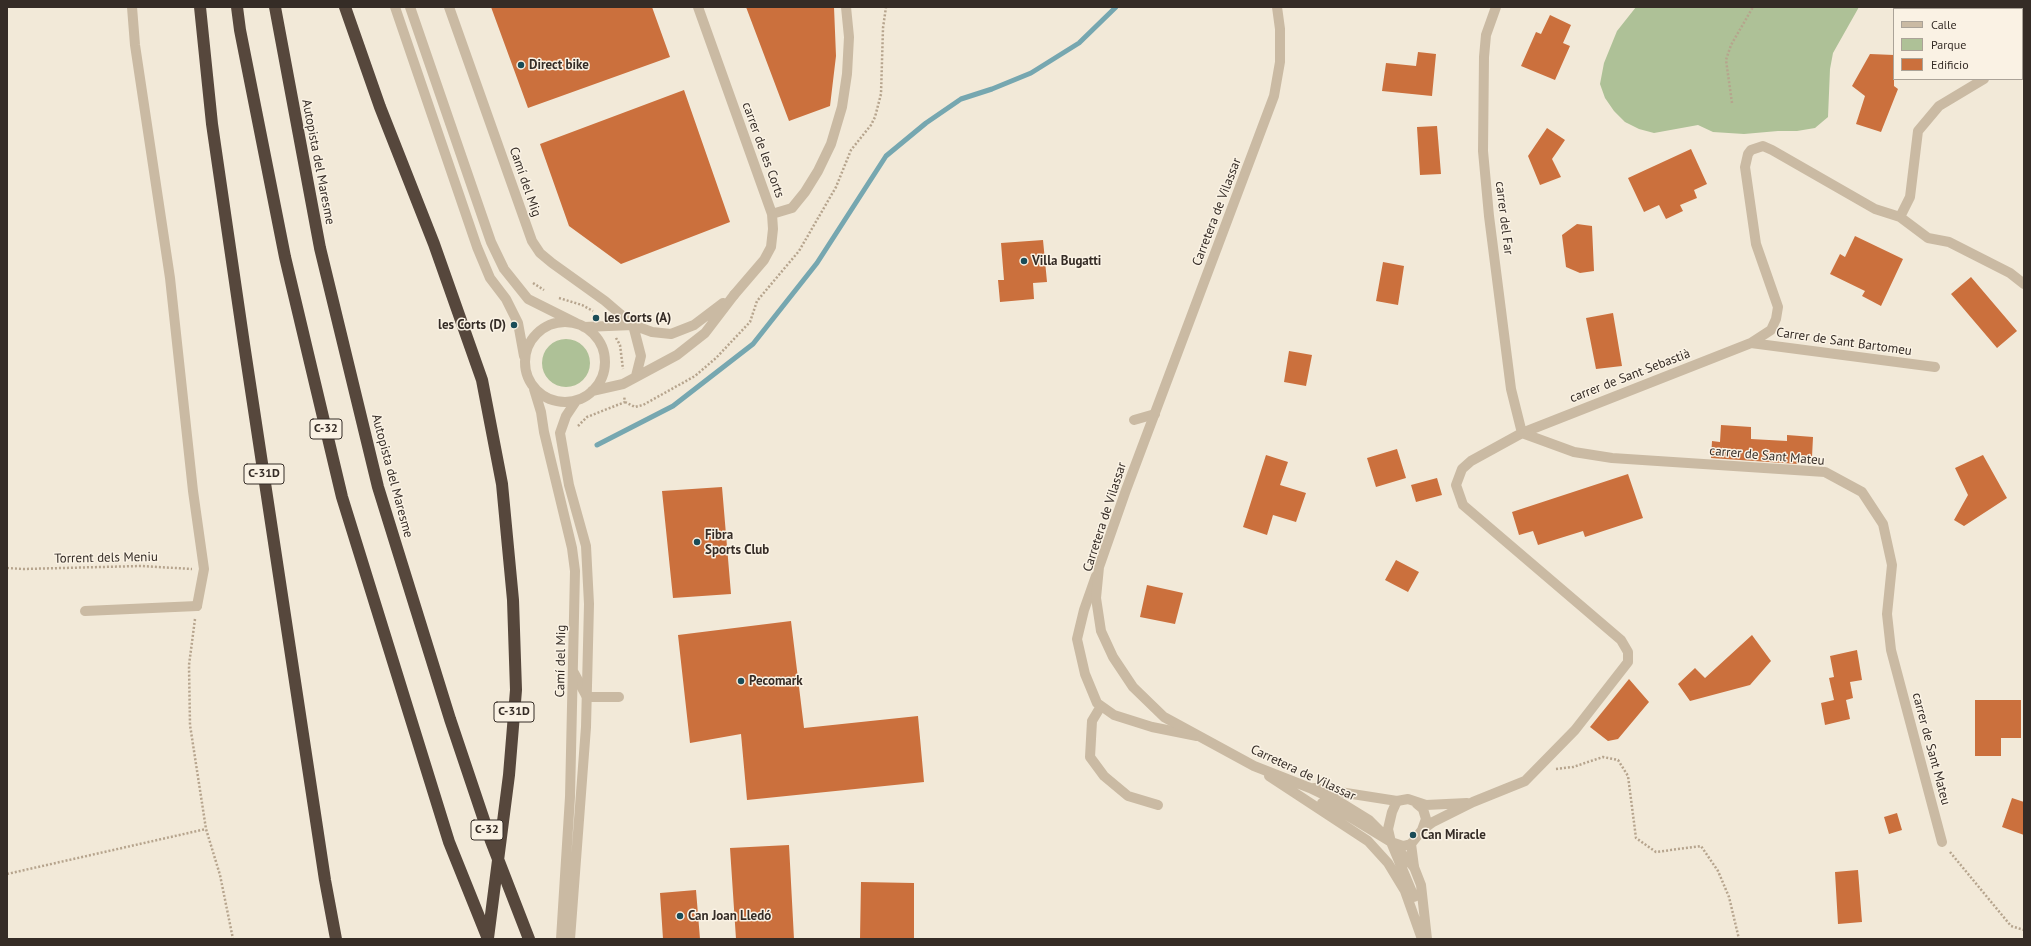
<!DOCTYPE html>
<html>
<head>
<meta charset="utf-8">
<style>
	body { margin:0 }
	#map { position:relative; width:2031px; height:946px; overflow:hidden; background:#f2e9d8; font-family:"PT Sans",sans-serif }
	canvas { display:block }
	.frame { position:absolute; inset:0; border:8px solid #352c26; pointer-events:none }
	.legend { position:absolute; left:1893px; top:8px; width:130px; height:72px; box-sizing:border-box; background:#faf2e4; border:1px solid #aba398; margin:0; padding:5px 7px; list-style:none; font-size:12px; color:#352c26 }
	.legend li { display:flex; align-items:center; gap:8px; height:20px }
	.legend b { width:20px; border:1px solid #aba398 }
</style>
</head>
<body>
<div id="map">
<canvas width="2031" height="946"></canvas>
<div class="frame"></div>
<ul class="legend">
<li><b style="height:5px;background:#cabaa3"></b>Calle</li>
<li><b style="height:11px;background:#aec197"></b>Parque</li>
<li><b style="height:11px;background:#cb703d"></b>Edificio</li>
</ul>
</div>
<script>
const ctx = document.querySelector('canvas').getContext('2d');
ctx.lineJoin = 'round';
function fillPath(path, color) { ctx.fillStyle = color; ctx.fill(path, 'evenodd'); }
const poly = rows => new Path2D(rows.map(r => 'M' + r).join(''));
function strokePath(path, color, width, dash) { ctx.strokeStyle = color; ctx.lineWidth = width; ctx.lineCap = dash ? 'butt' : 'round'; ctx.setLineDash(dash || []); ctx.stroke(path); }
function drawText(font, color, halo, rows, align = 'center') {
  ctx.font = font + ' "PT Sans",sans-serif'; ctx.lineWidth = 3; ctx.setLineDash([]); ctx.textBaseline = 'middle'; ctx.strokeStyle = halo; ctx.fillStyle = color; for (const [text, x, y, turn = 0] of rows) {
    ctx.save(); ctx.translate(x, y); ctx.rotate((+turn || 0) * Math.PI / 180); ctx.textAlign = isNaN(turn) ? turn : align; if (halo) ctx.strokeText(text, 0, 0); ctx.fillText(text, 0, 0); ctx.restore();
  }
}
const green = poly([
	[1636,7,1859,7,1833,53,1830,69,1828,117,1815,128,1797,131,1778,131,1744,134,1713,132,1698,125,1654,133,1639,129,1625,122,1614,111,1605,98,1600,84,1604,63,1617,31],
	'542 363a24 24 0 1 1 48 0a24 24 0 1 1-48 0Z'
]);
const stream = poly([
	[597,445,673,406,753,344,817,263,886,156,926,123,961,99,992,89,1031,73,1079,43,1116,7]
]);
const building = poly([
	[491,7,652,7,670,57,528,108],
	[746,7,834,7,836,56,830,106,789,121],
	[1550,15,1571,25,1563,43,1570,46,1555,80,1521,66,1536,32,1541,34],
	[1418,52,1436,54,1432,96,1382,91,1386,63,1416,66],
	[1870,54,1894,55,1894,86,1898,89,1881,132,1856,124,1865,96,1852,86],
	[684,90,730,222,621,264,569,226,540,144],
	[1437,126,1441,174,1420,175,1417,127],
	[1547,128,1565,140,1552,159,1561,177,1540,185,1528,156],
	[1691,149,1707,184,1694,190,1697,198,1680,205,1683,211,1666,219,1659,205,1644,212,1628,178],
	[1577,224,1592,226,1594,271,1580,273,1566,267,1562,235],
	[1855,236,1903,259,1881,306,1862,296,1865,291,1830,274,1840,254,1845,257],
	[1043,240,1047,282,1033,283,1034,299,1000,302,998,280,1004,280,1001,243],
	[1383,262,1404,266,1398,305,1376,301],
	[1971,277,2017,331,1997,348,1951,294],
	[1613,313,1622,366,1596,369,1586,318],
	[1289,351,1312,355,1306,386,1284,382],
	[1721,425,1751,427,1751,439,1787,441,1787,435,1813,437,1812,457,1798,456,1798,464,1711,458,1712,441,1720,442],
	[1397,449,1406,478,1376,487,1367,458],
	[1266,455,1288,462,1280,485,1306,493,1296,522,1273,515,1267,535,1243,527],
	[1983,455,2007,498,1964,526,1954,520,1968,495,1955,468],
	[1628,474,1643,518,1585,537,1583,531,1538,545,1533,531,1519,535,1512,512],
	[1437,478,1442,495,1416,502,1411,485],
	[722,487,731,594,673,598,662,491],
	[1396,560,1419,572,1408,592,1385,580],
	[1147,585,1183,593,1175,624,1140,617],
	[791,621,804,728,918,716,924,782,747,800,741,734,690,743,678,635],
	[1752,635,1771,661,1750,685,1690,701,1678,684,1695,668,1705,678],
	[1857,650,1862,680,1850,682,1853,698,1846,700,1850,719,1825,725,1821,703,1834,700,1829,678,1834,677,1830,656],
	[1629,679,1649,702,1618,739,1608,741,1590,727],
	[1975,700,2021,700,2021,738,2001,738,2001,756,1975,756],
	[2012,798,2024,802,2024,835,2002,827],
	[1897,813,1902,830,1889,834,1884,817],
	[789,845,794,939,736,939,730,848],
	[1858,870,1862,922,1838,924,1835,872],
	[861,882,914,883,914,939,860,939],
	[696,890,700,939,663,939,660,893]
]);
const path = poly([
	[1732,103,1726,60,1731,45,1753,7],
	[533,283,544,290],
	[559,298,582,305,593,311],
	[616,338,620,345,623,369],
	[625,402,635,407,643,405,695,376,716,358,750,322,757,301,799,251,836,187,851,150,871,125,875,117,881,94,883,28,886,7],
	[578,426,587,417,625,402,624,396],
	[7,568,23,569,141,566,192,569],
	[195,619,189,665,190,725,206,829,220,875,233,939],
	[1556,769,1573,767,1603,757,1618,760,1628,776,1636,838,1656,852,1701,846,1718,871,1729,897,1739,939],
	[1950,852,2011,926,2024,930],
	[7,874,206,829]
]);
const service = poly([
	[1134,420,1155,414],
	[1096,576,1084,610,1077,639,1085,674,1097,703,1114,715,1152,727,1197,736],
	[85,611,197,606],
	[574,673,587,697,619,697],
	[1101,706,1092,721,1090,757,1104,776,1128,796,1158,805]
]);
const minor = poly([
	[132,7,135,45,170,278,193,491,204,569,197,606],
	[449,7,532,241,540,253,552,263,605,301,633,325],
	[698,7,772,214,773,229,771,247,764,260,734,295],
	[1496,7,1486,35,1484,57,1483,151,1489,216,1511,389,1522,433,1574,452,1612,458,1825,472,1862,492,1883,524,1892,565,1887,614,1891,650,1942,842],
	[2022,68,2024,68],
	[772,214,792,208,805,192,818,171,831,144,842,107,847,74,849,37,846,7],
	[1900,217,1928,238,1949,242,2010,273,2024,284],
	[1751,343,1935,367],
	[1314,788,1397,801,1408,799,1426,805,1467,803],
	[1422,830,1433,822,1473,802,1525,781,1575,730,1628,662,1628,652,1621,640,1463,505,1456,485,1462,469,1471,461,1522,433,1751,343,1771,330,1776,319,1778,307,1756,244,1745,167,1748,154,1751,150,1763,146,1772,150,1875,209,1900,217,1910,197,1918,131,1939,106,1984,79],
	[1414,867,1411,844,1422,830,1426,819,1423,809,1417,804]
]);
const tertiary = poly([
	[395,7,477,247,490,278,506,299,518,323,524,356],
	[410,7,491,242,504,269,528,299,576,323],
	[1277,7,1280,29,1280,62,1274,96,1126,490,1099,567,1096,598,1101,631,1113,657,1133,687,1164,717,1254,766,1310,788,1343,804,1369,820,1391,842,1414,867,1421,885,1427,939],
	'525 362a40 40 0 1 1 80 0a40 40 0 1 1-80 0Z',
	[633,325,641,356,636,376],
	[584,327,633,325,652,332,671,334,694,325,723,303],
	[534,389,541,412,544,432,572,548,575,571,570,797,561,939],
	[592,391,623,384,677,355,705,333,734,295],
	[1269,776,1368,841,1388,863,1405,891,1422,939],
	[1397,801,1392,812,1388,829,1391,842,1414,897],
	[1322,803,1345,814,1391,842,1403,846,1411,844],
	[570,939,586,727,589,604,586,546,569,485,560,433,566,416,576,401]
]);
const motorway = poly([
	[200,7,212,124,244,344,325,880,336,939],
	[237,7,240,30,285,257,342,497,449,842,488,939],
	[275,7,320,248,378,487,450,719,491,841,529,939],
	[345,7,380,107,434,244,482,380,502,484,513,600,516,690,509,775,488,938]
]);
const markers = [
	[521,65,4,"#1a4c58"],
	[1024,261,4,"#1a4c58"],
	[596,318,4,"#1a4c58"],
	[514,325,4,"#1a4c58"],
	[697,542,4,"#1a4c58"],
	[741,681,4,"#1a4c58"],
	[1413,835,4,"#1a4c58"],
	[680,916,4,"#1a4c58"]
];
const shields = [
	[326,429,32],
	[264,474,40],
	[514,712,40],
	[487,830,32]
];
const shieldNames = [
	["C-32",326,429],
	["C-31D",264,474],
	["C-31D",514,712],
	["C-32",487,830]
];
const poiNames = [
	["Direct bike",529,65],
	["Villa Bugatti",1032,261],
	["les Corts (A)",604,318],
	["les Corts (D)",506,325,"right"],
	["Fibra",705,535],
	["Sports Club",705,550],
	["Pecomark",749,681],
	["Can Miracle",1421,835],
	["Can Joan Lledó",688,916]
];
const streetNames = [
	["carrer de les Corts",763,150,70],
	["Autopista del Maresme",318,162,79],
	["Camí del Mig",525,182,71],
	["Carretera de Vilassar",1217,212,-69],
	["carrer del Far",1504,218,83],
	["Carrer de Sant Bartomeu",1844,342,8],
	["carrer de Sant Sebastià",1630,376,-21],
	["carrer de Sant Mateu",1767,456,5],
	["Autopista del Maresme",392,476,75],
	["Carretera de Vilassar",1105,517,-72],
	["Torrent dels Meniu",106,558,-1],
	["Camí del Mig",561,661,-89],
	["carrer de Sant Mateu",1931,749,75],
	["Carretera de Vilassar",1303,773,25]
];
fillPath(green, '#aec197');
strokePath(stream, '#76a7b0', 5);
fillPath(building, '#cb703d');
strokePath(path, '#b6a48d', 2.5, [2, 2]);
strokePath(service, '#cabaa3', 10);
strokePath(minor, '#cabaa3', 10);
strokePath(tertiary, '#cabaa3', 10);
strokePath(motorway, '#56473c', 12);
for (const [x, y, r, color] of markers) { const dot = new Path2D(); dot.arc(x, y, r, 0, 2 * Math.PI); ctx.fillStyle = color; ctx.fill(dot); strokePath(dot, '#faf2e4', 1.5); }
for (const [x, y, w] of shields) { const box = new Path2D(); box.roundRect(x - w / 2, y - 10, w, 20, 3); ctx.fillStyle = '#faf2e4'; ctx.fill(box); strokePath(box, '#352c26', 1); }
drawText('bold 12px', '#352c26', null, shieldNames);
drawText('bold 13px', '#352c26', '#faf2e4', poiNames, 'left');
drawText('13px', '#352c26', '#faf2e4', streetNames);
</script>
</body>
</html>
